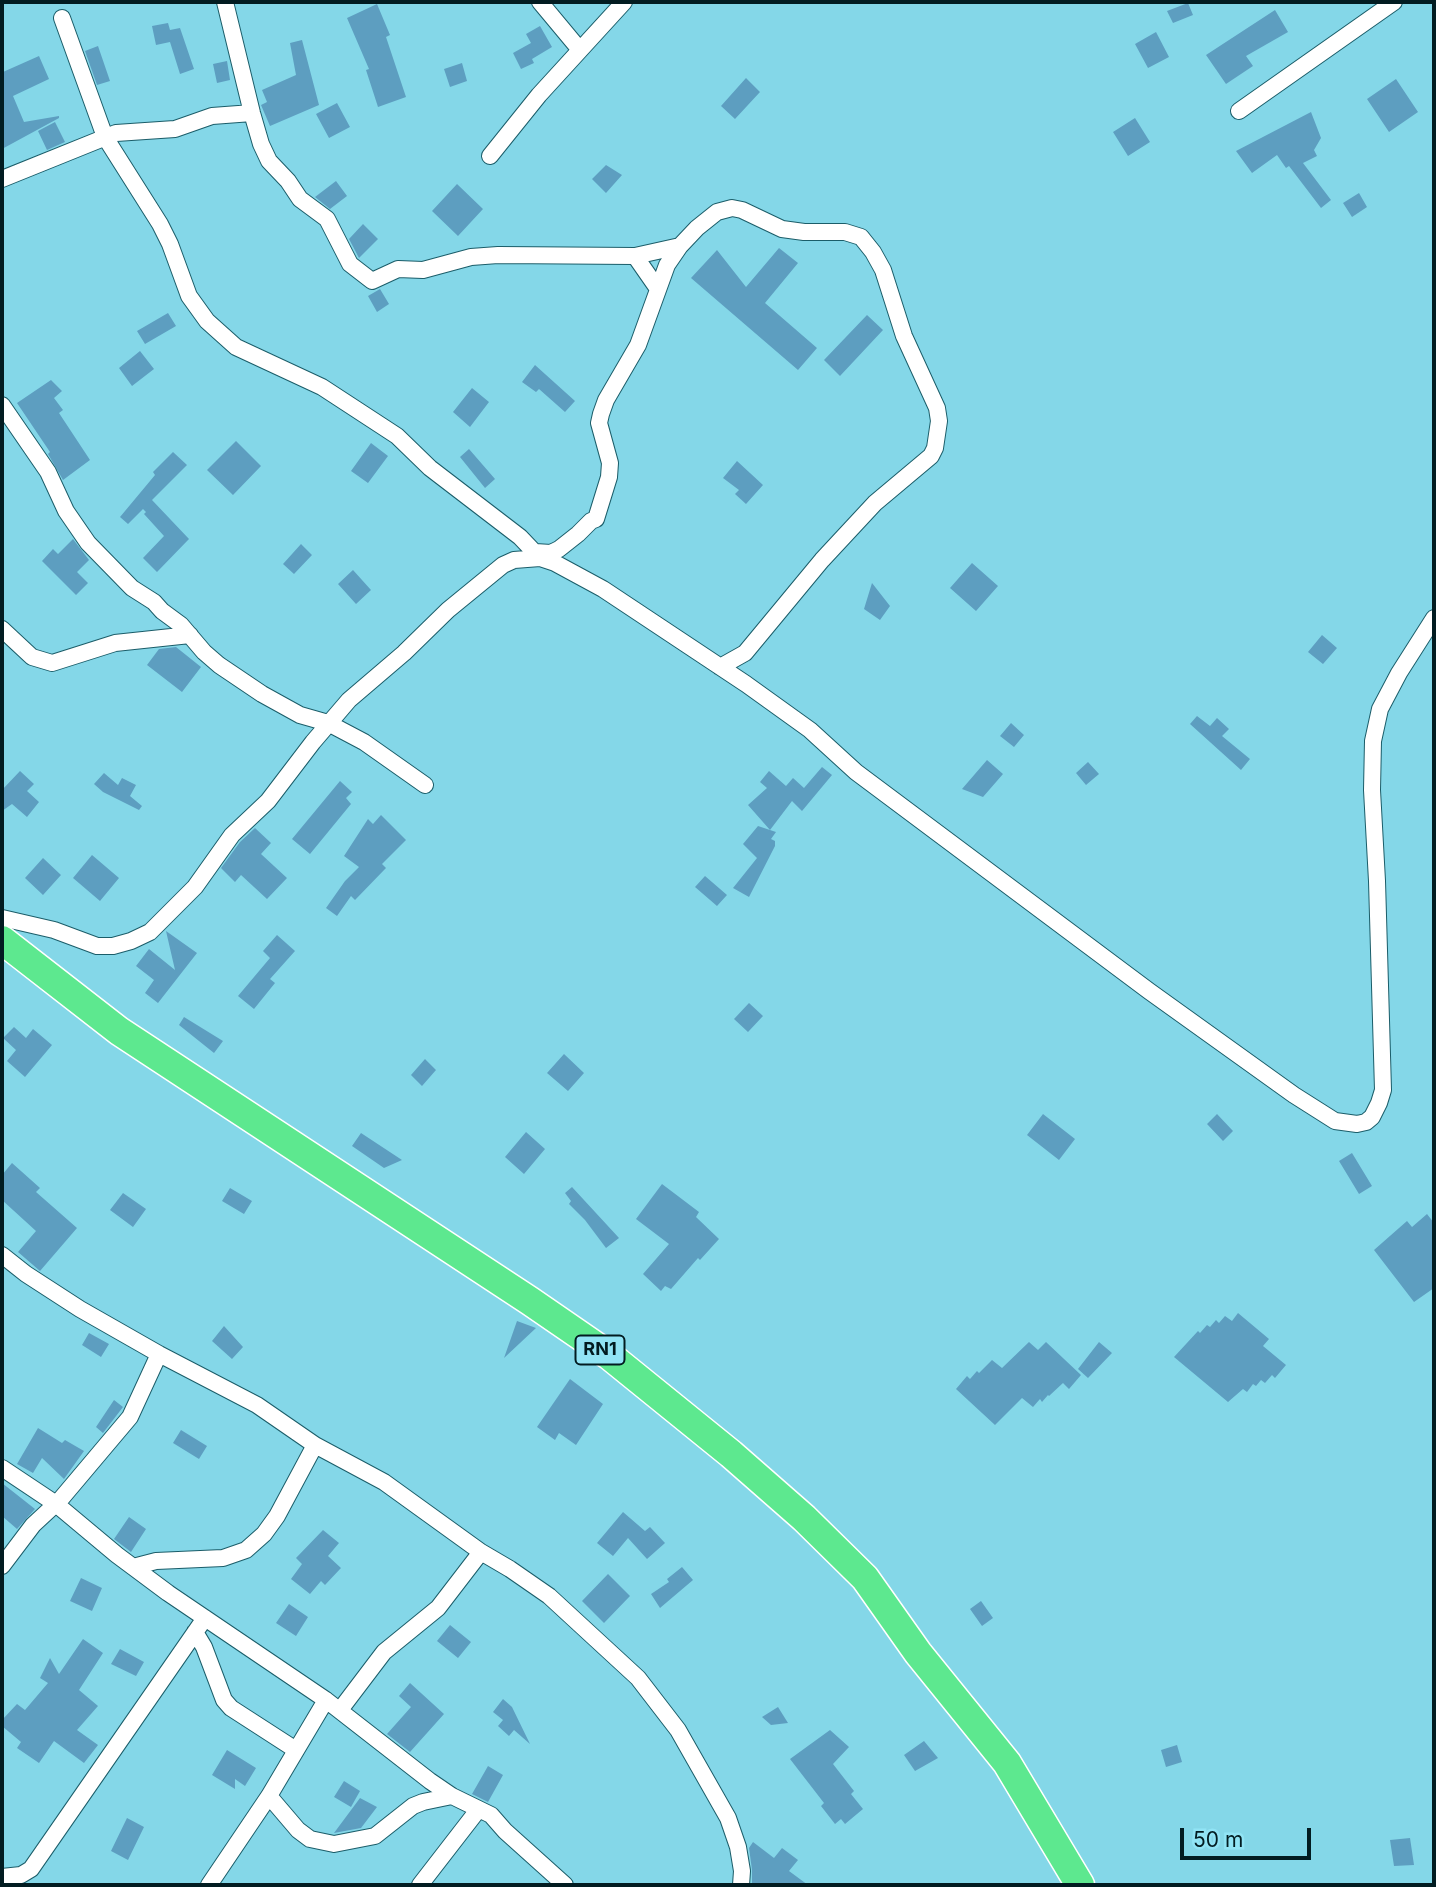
<!DOCTYPE html>
<html>
<head>
<meta charset="utf-8">
<style>
	body { margin:0 }
	#map { position:relative; width:1436px; height:1887px; overflow:hidden; background:#84d7e8; font-family:Inter,sans-serif }
	canvas { display:block }
	.frame { position:absolute; inset:0; border:4px solid #021c21; pointer-events:none }
	.scale { position:absolute; left:1180px; top:1828px; width:131px; height:32px; box-sizing:border-box; border:4px solid #021c21; border-top:0; padding-left:9px; font-size:21px; line-height:24px; white-space:nowrap; color:#021c21; -webkit-text-stroke:5px #91e4f5; paint-order:stroke }
</style>
</head>
<body>
<div id="map">
<canvas width="1436" height="1887"></canvas>
<div class="frame"></div>
<div class="scale">50 m</div>
</div>
<script>
const ctx = document.querySelector('canvas').getContext('2d');
ctx.lineJoin = 'round';
function fillPath(path, color) { ctx.fillStyle = color; ctx.fill(path, 'evenodd'); }
const poly = rows => new Path2D(rows.map(r => 'M' + r).join(''));
function strokePath(path, color, width, dash) { ctx.strokeStyle = color; ctx.lineWidth = width; ctx.lineCap = dash ? 'butt' : 'round'; ctx.setLineDash(dash || []); ctx.stroke(path); }
function drawText(font, color, halo, rows, align = 'center') {
  ctx.font = font + ' Inter,sans-serif'; ctx.lineWidth = 6; ctx.setLineDash([]); ctx.textBaseline = 'middle'; ctx.strokeStyle = halo; ctx.fillStyle = color; for (const [text, x, y, turn = 0] of rows) {
    ctx.save(); ctx.translate(x, y); ctx.rotate((+turn || 0) * Math.PI / 180); ctx.textAlign = isNaN(turn) ? turn : align; if (halo) ctx.strokeText(text, 0, 0); ctx.fillText(text, 0, 0); ctx.restore();
  }
}
const building = poly([
	[1188,3,1193,15,1173,23,1167,11],
	[377,4,390,35,386,37,406,97,378,107,366,70,369,69,347,18],
	[1275,10,1288,32,1246,56,1253,66,1226,84,1206,55],
	[168,23,170,30,180,28,194,69,180,74,170,42,156,45,152,26],
	[540,26,552,47,532,59,534,63,521,69,513,53,531,43,526,34],
	[1156,32,1169,57,1148,68,1135,44],
	[302,40,319,105,270,126,261,105,267,102,262,90,296,75,290,43],
	[98,46,110,81,97,85,85,51],
	[39,56,49,79,13,96,24,122,59,116,59,118,2,149,2,70,3,72],
	[227,61,230,80,217,83,213,64],
	[462,63,467,81,450,87,444,69],
	[746,78,760,92,735,119,721,106],
	[1396,79,1418,112,1389,132,1367,99],
	[337,103,350,127,329,138,316,114],
	[1311,112,1321,138,1314,150,1317,156,1303,163,1331,200,1321,208,1289,166,1286,168,1277,155,1252,173,1236,151],
	[1135,118,1150,142,1128,156,1113,132],
	[55,122,65,142,47,150,38,131],
	[606,165,622,175,606,193,592,179],
	[336,181,347,196,330,209,315,197],
	[457,184,483,209,458,236,432,211],
	[1359,193,1367,207,1352,217,1343,203],
	[363,224,378,239,359,258,349,239],
	[779,248,798,263,765,303,817,348,798,370,691,278,717,250,746,287],
	[380,289,389,304,377,312,368,296],
	[168,313,176,326,145,344,137,331],
	[867,315,883,330,840,376,824,360],
	[140,351,154,369,132,386,119,368],
	[535,365,575,401,565,412,539,389,536,392,522,382],
	[51,380,62,391,54,398,63,410,59,413,90,460,63,480,48,454,50,452,17,403],
	[472,388,489,402,470,427,453,412],
	[236,441,261,466,233,495,207,470],
	[371,443,388,456,368,483,351,471],
	[469,449,495,479,485,488,460,457],
	[173,452,187,465,152,500,189,539,157,572,143,558,164,536,144,514,146,512,143,509,128,524,120,517,155,475,153,472],
	[737,461,763,485,746,504,735,494,739,490,723,478],
	[73,539,89,560,77,572,88,583,76,595,42,561,53,549,58,554],
	[301,544,312,555,294,574,283,564],
	[972,563,998,586,976,611,950,588],
	[353,570,371,590,356,604,338,584],
	[872,583,890,606,880,620,864,609],
	[1322,635,1337,648,1323,664,1308,652],
	[176,647,201,667,182,692,147,665,159,649],
	[1197,716,1210,726,1217,718,1229,729,1222,736,1250,759,1241,770,1190,724],
	[1011,723,1024,735,1014,747,1000,736],
	[987,760,1003,774,983,797,962,789],
	[1088,762,1099,774,1086,785,1076,773],
	[822,767,832,775,802,811,792,801,770,830,748,805,767,788,760,782,769,771,786,786,793,778,804,788],
	[20,771,34,784,27,791,39,802,27,817,12,804,2,811,2,790],
	[104,773,118,785,122,778,136,785,130,796,142,806,139,810,103,792,94,784],
	[340,781,352,792,346,798,351,804,310,854,292,839],
	[381,815,406,840,382,864,386,868,355,900,351,896,337,916,326,908,345,881,359,867,344,856,368,819,373,824],
	[758,826,776,832,771,839,775,841,775,846,749,897,733,888,757,858,743,844],
	[255,828,271,843,261,854,287,878,267,899,241,875,235,882,221,868,240,842],
	[92,855,119,878,100,901,73,878],
	[43,858,61,875,43,895,25,878],
	[705,876,727,895,717,906,695,887],
	[166,931,197,953,158,1003,145,993,154,980,136,966,149,949,175,970],
	[277,935,295,951,270,979,275,983,254,1009,238,996,270,958,263,951],
	[749,1003,763,1016,748,1032,734,1019],
	[184,1017,223,1041,214,1053,179,1025],
	[14,1027,26,1038,33,1029,52,1045,25,1077,7,1061,16,1050,3,1038],
	[564,1054,584,1073,568,1091,547,1073],
	[425,1059,436,1070,422,1086,411,1075],
	[1043,1114,1075,1139,1059,1160,1027,1135],
	[1217,1114,1233,1131,1223,1141,1207,1124],
	[526,1132,545,1149,524,1174,505,1157],
	[361,1133,402,1160,384,1168,352,1146],
	[1352,1153,1372,1186,1359,1194,1339,1161],
	[12,1163,40,1188,36,1192,77,1228,40,1271,18,1252,36,1231,2,1200,2,1175],
	[662,1184,699,1212,696,1217,719,1239,700,1260,698,1258,671,1289,665,1286,661,1291,643,1274,669,1244,636,1219],
	[572,1187,619,1238,606,1248,585,1220,569,1204,571,1201,565,1193],
	[230,1188,252,1201,244,1214,222,1201],
	[123,1193,146,1209,133,1227,110,1210],
	[1427,1214,1434,1223,1434,1288,1414,1302,1374,1250,1407,1221,1412,1227],
	[1238,1313,1269,1339,1263,1346,1286,1365,1275,1378,1272,1375,1265,1383,1261,1380,1256,1386,1253,1384,1247,1392,1243,1389,1228,1402,1174,1357,1198,1331,1200,1333,1207,1325,1210,1327,1216,1320,1219,1323,1225,1316,1232,1321],
	[517,1321,536,1328,504,1358],
	[224,1326,243,1347,232,1359,212,1341],
	[89,1333,109,1344,101,1357,82,1345],
	[1029,1342,1038,1350,1046,1342,1081,1375,1069,1389,1063,1383,1049,1396,1048,1395,1042,1402,1040,1399,1033,1407,1022,1398,995,1425,956,1389,967,1376,970,1379,977,1371,979,1373,992,1360,1002,1368],
	[1099,1342,1112,1353,1088,1378,1078,1369],
	[570,1379,603,1404,576,1445,559,1433,555,1440,537,1427],
	[114,1400,123,1407,103,1433,96,1427],
	[38,1428,62,1443,65,1440,84,1451,64,1479,42,1458,33,1473,17,1464],
	[181,1430,207,1446,199,1459,173,1443],
	[2,1483,35,1509,17,1529,2,1516],
	[623,1512,645,1531,650,1527,665,1543,647,1559,628,1538,613,1556,597,1543],
	[129,1517,146,1529,131,1552,114,1539],
	[323,1530,339,1543,328,1556,341,1568,325,1585,321,1581,310,1594,291,1579,302,1564,296,1558],
	[682,1567,693,1580,660,1608,651,1594,669,1582,667,1579],
	[608,1574,630,1596,604,1623,582,1601],
	[81,1578,102,1588,92,1611,70,1601],
	[981,1601,993,1618,982,1626,970,1609],
	[289,1604,308,1617,296,1636,276,1623],
	[450,1625,471,1642,458,1658,437,1641],
	[83,1639,103,1653,79,1690,98,1706,77,1730,98,1745,84,1763,54,1741,39,1763,17,1748,21,1742,2,1726,2,1720,17,1704,25,1710,48,1683,40,1678,50,1658,59,1674],
	[120,1649,144,1662,136,1676,111,1664],
	[410,1683,444,1714,410,1752,387,1734,411,1707,399,1696],
	[503,1699,512,1707,530,1744,514,1730,509,1736,498,1726,503,1720,493,1712],
	[778,1707,788,1723,771,1725,762,1717],
	[830,1730,849,1747,833,1764,854,1791,851,1794,863,1809,845,1824,841,1819,835,1824,821,1806,824,1803,790,1759],
	[924,1741,938,1758,915,1771,904,1755],
	[1177,1745,1182,1762,1166,1767,1161,1750],
	[227,1750,256,1768,245,1786,235,1779,235,1789,212,1775],
	[488,1766,503,1775,488,1802,472,1794],
	[344,1781,360,1791,351,1807,334,1797],
	[360,1798,377,1807,361,1828,334,1833],
	[127,1818,144,1827,128,1860,111,1851],
	[1410,1838,1414,1865,1394,1866,1390,1840],
	[753,1842,774,1858,782,1848,798,1860,789,1871,808,1885,752,1885,752,1870,749,1848]
]);
const street = poly([
	[225,2,252,113,261,144,269,161,288,181,300,199,327,219,350,264,372,281,398,269,423,270,471,257,498,255,635,256,680,246],
	[540,2,580,50],
	[62,18,105,137,160,224,170,244,189,296,207,321,236,347,322,387,397,436,430,468,520,537,540,558],
	[1239,111,1394,2],
	[490,156,539,95,624,2],
	[2,179,116,133,175,129,212,116,252,113],
	[635,256,658,289],
	[2,405,48,472,66,511,88,543,132,588,154,602,162,611,181,625,204,652,219,665,262,694,300,715,328,723,364,742,425,785],
	[535,552,551,553,559,549,578,534,591,521,596,519,609,477,610,463,599,423,601,414,606,400,638,345,667,265,680,246,697,228,717,212,732,208,742,210,782,229,804,232,845,232,861,237,873,252,883,270,904,336,937,408,939,421,935,448,931,456,875,503,822,560,745,653,720,667],
	[2,629,32,657,52,663,115,643,190,635],
	[2,918,54,930,97,946,113,946,131,941,150,932,195,887,232,835,268,801,313,742,349,700,404,653,448,610,503,565,514,560,540,558,555,563,603,589,746,684,810,730,856,772,1149,991,1294,1095,1335,1121,1357,1124,1366,1122,1372,1117,1379,1103,1383,1090,1377,881,1372,790,1373,741,1380,709,1399,673,1434,618],
	[2,1255,26,1274,80,1309,159,1354,257,1405,315,1445,384,1482,481,1552,510,1569,549,1596,638,1678,678,1730,728,1818,738,1847,742,1871,741,1885],
	[2,1468,56,1504,117,1555,168,1593,326,1700,430,1781,452,1796,491,1815,505,1831,565,1885],
	[2,1566,33,1525,60,1500,130,1417,159,1354],
	[133,1567,156,1561,223,1558,246,1550,264,1534,277,1516,315,1445],
	[195,1632,204,1647,224,1700,231,1708,296,1750],
	[340,1710,384,1652,438,1608,481,1552],
	[269,1796,298,1830,310,1839,334,1844,375,1836,413,1806,423,1802,452,1796],
	[2,1877,21,1875,31,1869,205,1618],
	[209,1885,269,1796,326,1700],
	[420,1885,478,1810]
]);
const highway = poly([
	[2,940,119,1031,530,1301,610,1356,731,1454,804,1518,865,1578,918,1653,1007,1763,1080,1885]
]);
const shields = [
	[600,1350,49]
];
const shieldNames = [
	["RN1",600,1350]
];
fillPath(building, '#5d9ec0');
strokePath(street, '#1b5d69', 18);
strokePath(highway, '#fff', 31);
strokePath(street, '#fff', 16);
strokePath(highway, '#5de88f', 28);
for (const [x, y, w] of shields) { const box = new Path2D(); box.roundRect(x - w / 2, y - 14.5, w, 29, 5); ctx.fillStyle = '#91e4f5'; ctx.fill(box); strokePath(box, '#021c21', 2); }
drawText('bold 18px', '#021c21', null, shieldNames);
</script>
</body>
</html>
